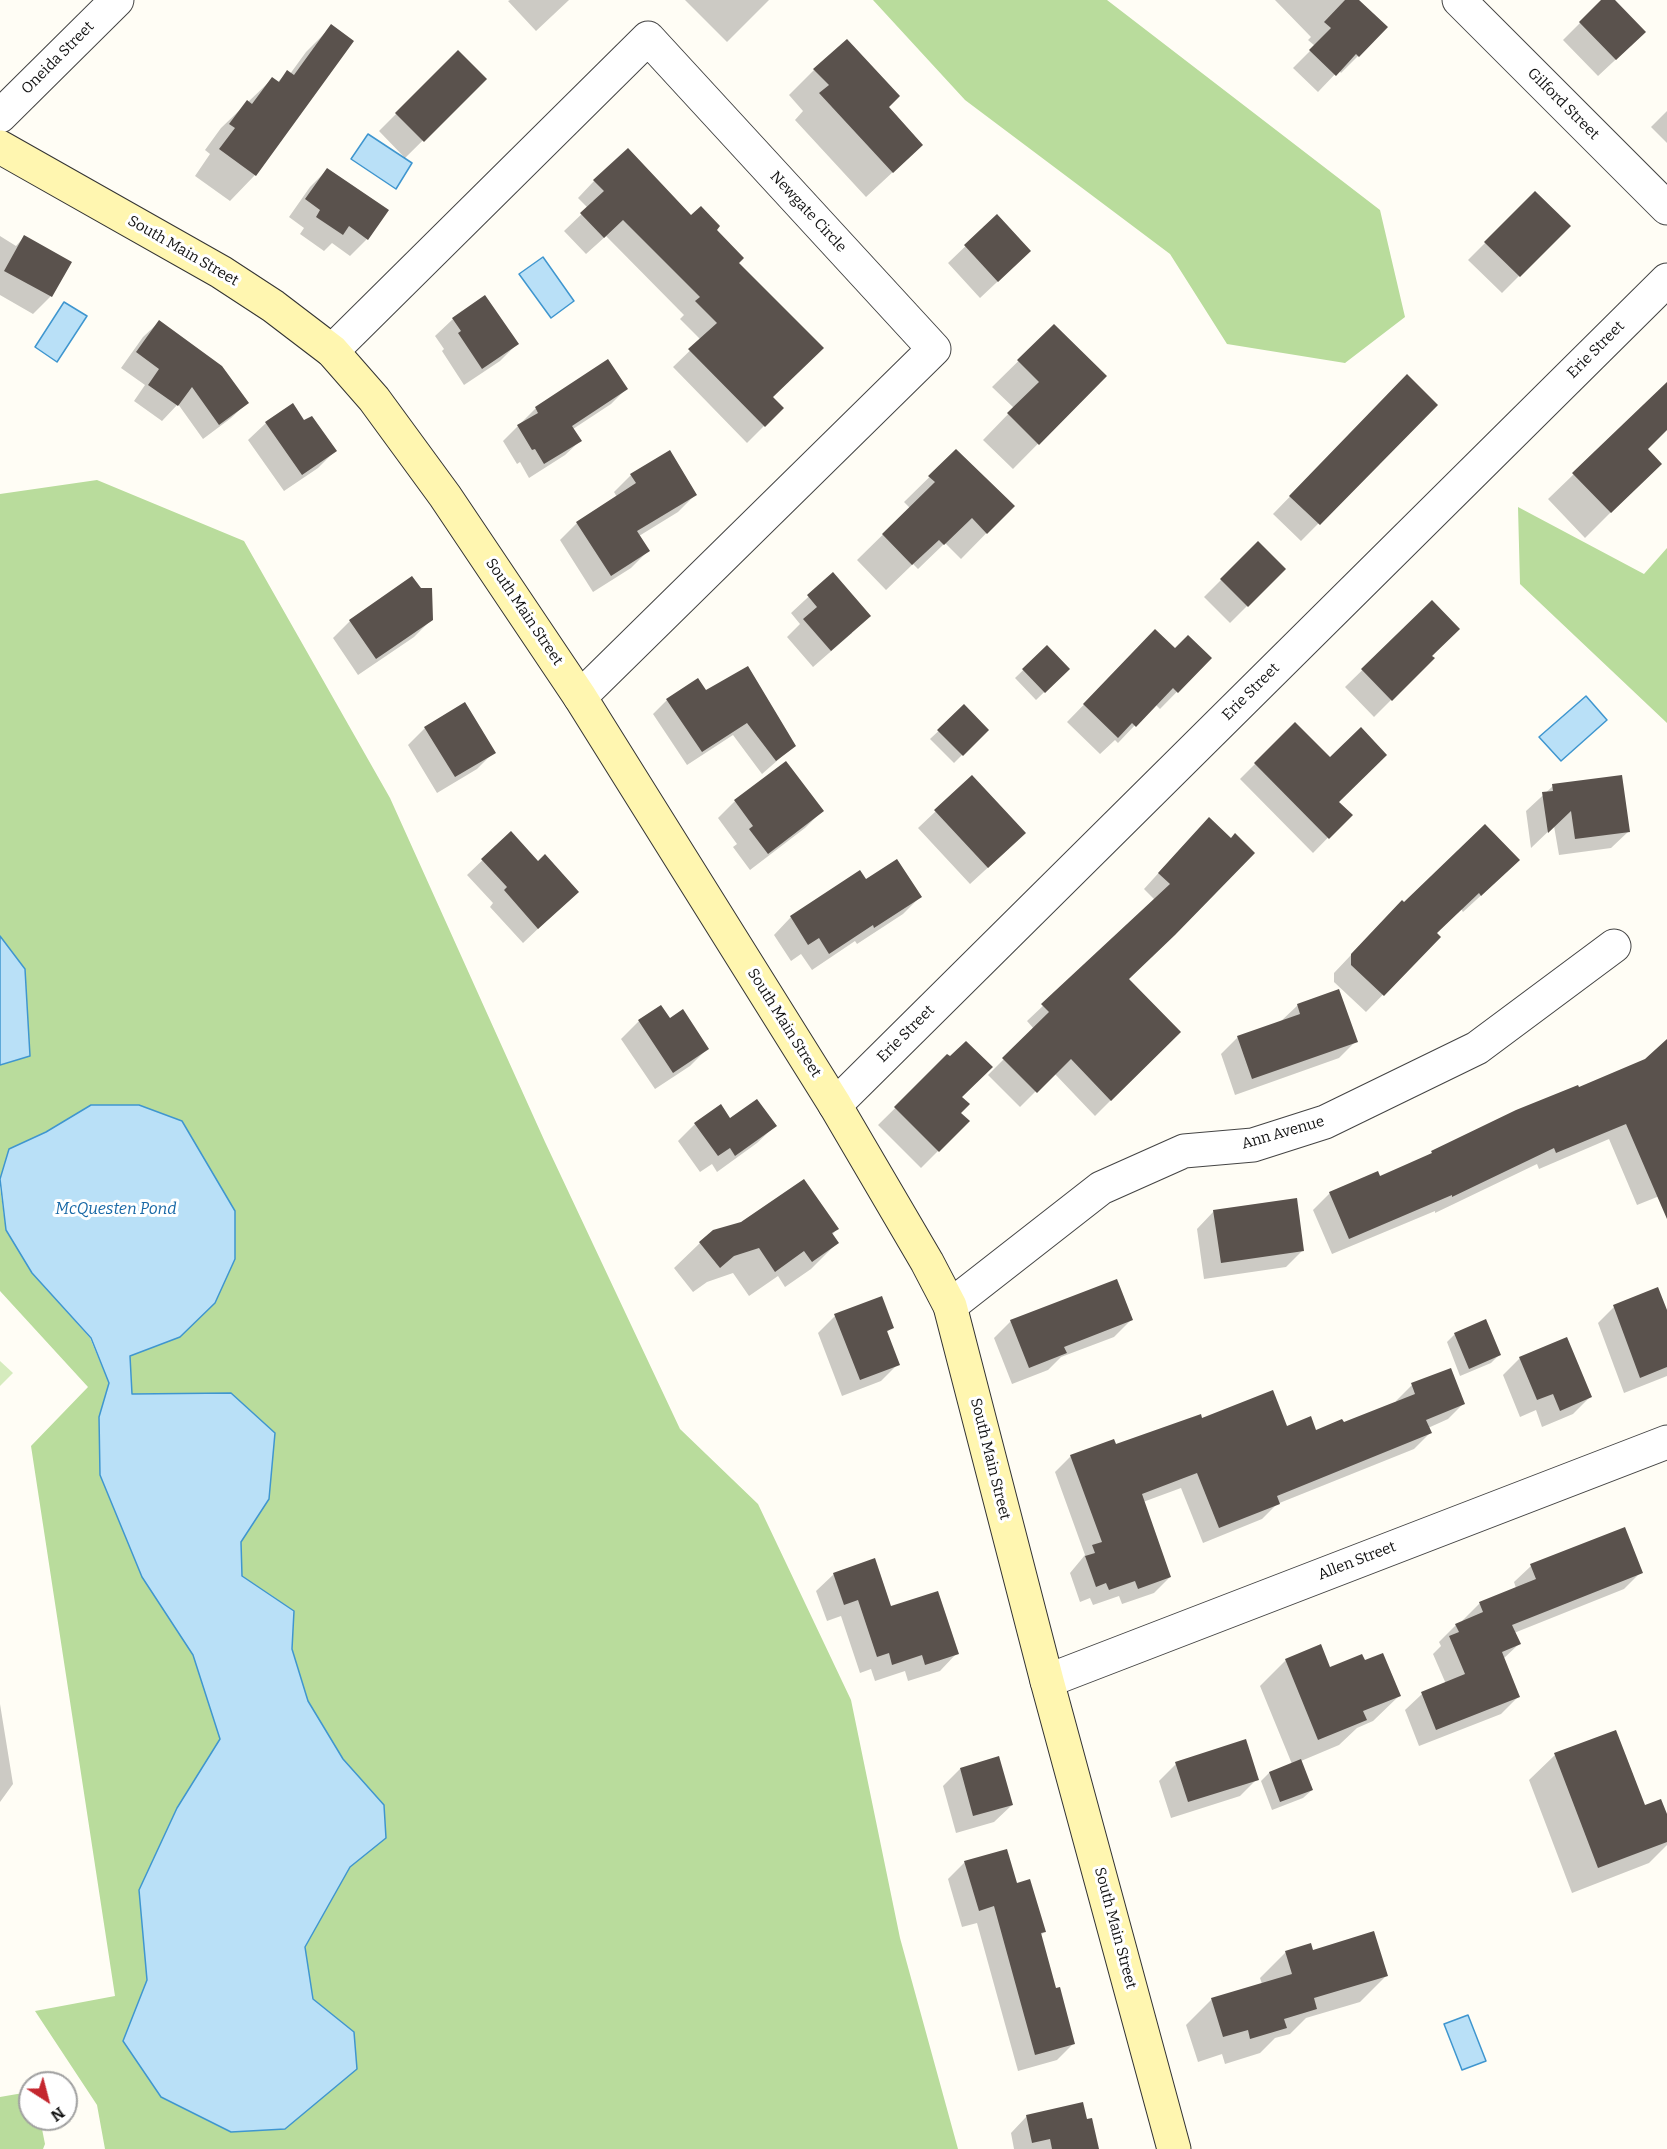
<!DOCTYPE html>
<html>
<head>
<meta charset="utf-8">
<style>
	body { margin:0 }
	#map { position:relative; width:1667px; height:2149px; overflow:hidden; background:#fffdf5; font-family:Bitter,serif }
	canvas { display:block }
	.north { position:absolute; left:18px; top:2071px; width:60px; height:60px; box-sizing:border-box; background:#fff; border:2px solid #a0a0a0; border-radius:50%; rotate:144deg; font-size:16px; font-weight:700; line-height:24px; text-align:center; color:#111 }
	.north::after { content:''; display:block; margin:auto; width:21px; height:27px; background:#c4262e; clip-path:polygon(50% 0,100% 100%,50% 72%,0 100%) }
</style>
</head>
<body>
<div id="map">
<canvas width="1667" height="2149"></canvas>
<div class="north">N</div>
</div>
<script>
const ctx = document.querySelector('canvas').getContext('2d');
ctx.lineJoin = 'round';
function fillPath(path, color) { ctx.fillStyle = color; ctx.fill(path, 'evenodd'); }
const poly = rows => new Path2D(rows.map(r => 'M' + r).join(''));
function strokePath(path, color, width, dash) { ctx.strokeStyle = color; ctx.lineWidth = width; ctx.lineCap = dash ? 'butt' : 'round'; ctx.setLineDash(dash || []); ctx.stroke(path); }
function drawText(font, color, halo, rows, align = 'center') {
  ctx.font = font + ' Bitter,serif'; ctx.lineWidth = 6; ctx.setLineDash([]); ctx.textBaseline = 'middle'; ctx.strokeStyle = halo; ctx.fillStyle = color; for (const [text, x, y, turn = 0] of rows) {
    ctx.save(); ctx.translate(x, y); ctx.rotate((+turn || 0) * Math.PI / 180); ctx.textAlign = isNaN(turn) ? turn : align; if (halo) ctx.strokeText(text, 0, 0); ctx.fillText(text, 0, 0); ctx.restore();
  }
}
const green = poly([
	[0,1361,13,1373,0,1386]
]);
const forest = poly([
	[873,0,1107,0,1380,210,1405,317,1345,363,1227,344,1170,254,965,100],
	[97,480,244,541,390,798,545,1142,680,1429,758,1504,851,1700,900,1938,958,2149,105,2149,97,2105,35,2011,115,1996,31,1446,88,1387,0,1291,0,1187,6,1230,32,1273,90,1338,109,1383,99,1417,142,1577,193,1655,220,1739,177,1808,139,1890,147,1980,123,2041,354,2032,313,1999,305,1947,350,1866,386,1838,384,1805,343,1759,308,1701,292,1649,294,1611,242,1576,241,1542,269,1499,187,1393,132,1394,129,1356,180,1337,46,1132,9,1149,0,1179,0,1065,30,1056,25,969,0,936,0,494],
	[1518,507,1644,574,1667,548,1667,723,1520,584],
	[23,2093,30,2101,30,2119,40,2119,45,2144,43,2149,0,2149,0,2097]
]);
const water = poly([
	[368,134,412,163,396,189,351,159,368,134],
	[543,257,574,301,551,318,519,274,543,257],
	[64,302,87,316,57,362,35,347,64,302],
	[1586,696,1607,720,1561,761,1539,737,1586,696],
	[0,936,25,969,30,1056,0,1065,0,936],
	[91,1105,139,1105,182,1121,235,1211,235,1259,215,1303,180,1337,130,1356,132,1394,231,1393,275,1433,269,1499,241,1542,242,1576,294,1611,292,1649,308,1701,343,1759,384,1805,386,1838,350,1867,305,1947,313,1999,354,2032,357,2069,285,2129,231,2132,161,2097,123,2041,147,1980,139,1890,177,1808,220,1739,193,1655,142,1577,100,1475,99,1417,109,1383,91,1338,32,1273,6,1230,0,1179,9,1149,46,1132,91,1105],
	[1468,2015,1486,2061,1462,2070,1444,2024,1468,2015]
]);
const shadow = poly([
	[510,0,569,0,536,31,508,1],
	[685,0,769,0,727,42],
	[1275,0,1357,0,1386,28,1341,73,1339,70,1318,92,1293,68,1315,46,1308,40,1311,37],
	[1603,0,1613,0,1627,49,1598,76,1563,40],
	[332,26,255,175,230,201,195,176,210,154,205,150,221,128,272,79,277,83,287,72,290,74,306,52],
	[458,52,485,79,405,158,379,131],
	[814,70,887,107,895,170,866,197,795,120,803,111,789,95],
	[1667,111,1667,143,1651,127],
	[327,170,367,239,350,256,332,243,324,251,300,234,304,228,289,217,310,187],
	[594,181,691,217,715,230,737,263,771,397,782,408,747,443,673,367,701,340,680,319,684,315,606,236,586,254,564,231,588,208,578,198],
	[1535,193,1569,226,1502,293,1468,260],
	[997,216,1012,268,980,298,948,263],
	[0,236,16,246,24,237,70,263,50,297,33,314,0,295],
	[453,319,517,344,500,361,464,385,442,351,444,349,435,336],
	[159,322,247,403,231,418,203,439,178,404,162,421,134,401,145,385,121,368,143,337],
	[1054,326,1105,376,1013,469,983,440,1014,408,992,387],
	[607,361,626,389,611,404,573,429,580,441,565,455,529,478,520,462,517,464,503,441,535,409],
	[1407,376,1436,405,1301,541,1273,514],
	[1667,396,1667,428,1646,449,1634,489,1585,538,1548,499,1574,474],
	[292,405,304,422,335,451,318,468,284,491,248,440,266,423],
	[956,451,1013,506,961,559,945,543,918,569,913,564,886,590,857,560,910,508,904,502],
	[631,475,695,495,678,512,639,536,648,551,631,568,593,592,560,540,577,523,617,497,614,492],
	[1258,543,1284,569,1230,623,1204,597],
	[833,574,852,633,813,667,787,637,800,624,791,613],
	[1432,602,1430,656,1433,658,1374,717,1345,687],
	[431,620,414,637,358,675,333,638,350,621],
	[1047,647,1068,669,1036,700,1015,678],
	[1138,649,1174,650,1210,658,1160,709,1155,704,1118,743,1115,740,1100,754,1067,722],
	[697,680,706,692,795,745,762,774,733,735,687,765,653,714,667,700],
	[964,707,987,730,954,763,930,739],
	[1295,724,1337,802,1350,815,1313,853,1240,779],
	[425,728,494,752,477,769,437,793,408,745],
	[972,777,1007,850,970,884,918,828],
	[1553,786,1629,831,1611,848,1559,855,1554,826,1531,848,1526,811],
	[735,801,822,811,805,828,750,870,733,847,737,844,718,818],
	[511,833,562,906,523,943,490,907,493,903,467,875],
	[1194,834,1128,980,1179,1032,1095,1116,1054,1073,1020,1107,988,1075,1034,1029,1027,1021,1155,900,1144,889],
	[859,872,865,881,920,897,903,914,857,944,855,941,812,970,801,954,791,961,774,935,791,917],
	[1501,877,1463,912,1461,909,1435,933,1439,937,1366,1012,1334,982,1334,973,1385,919,1404,904],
	[1298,1005,1356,1041,1339,1058,1235,1095,1221,1054,1238,1037,1280,1022],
	[661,1007,670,1020,707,1049,690,1066,655,1089,621,1039,639,1021],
	[948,1056,961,1097,959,1113,968,1121,921,1168,878,1125],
	[1577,1087,1667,1150,1667,1190,1662,1195,1637,1205,1609,1139,1539,1169,1537,1164,1435,1213,1435,1211,1332,1254,1313,1210,1330,1193,1379,1178],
	[730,1120,775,1126,757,1143,717,1172,712,1164,700,1172,678,1141,695,1124],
	[1214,1211,1303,1250,1286,1267,1204,1279,1197,1229],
	[837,1229,832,1235,837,1243,811,1269,785,1287,778,1276,749,1296,733,1273,707,1282,693,1292,674,1268,700,1243,714,1232],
	[1614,1307,1667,1314,1667,1376,1624,1393,1598,1323],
	[835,1316,892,1327,886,1333,898,1364,881,1381,842,1396,818,1333],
	[1131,1320,1114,1337,1061,1357,1048,1370,1012,1384,994,1338,1011,1321],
	[1455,1334,1499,1355,1491,1363,1460,1376,1447,1342],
	[1520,1358,1590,1397,1573,1414,1542,1427,1536,1410,1520,1417,1503,1375],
	[1412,1385,1464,1403,1448,1419,1428,1428,1430,1433,1414,1449,1277,1504,1262,1519,1203,1543,1181,1488,1143,1502,1170,1577,1154,1593,1122,1604,1119,1596,1093,1605,1090,1598,1080,1602,1070,1573,1085,1555,1055,1472,1071,1456,1115,1446,1201,1420,1315,1432,1343,1424,1397,1403,1396,1401],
	[1531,1566,1641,1572,1624,1589,1514,1633,1519,1644,1503,1659,1518,1697,1501,1714,1419,1746,1405,1710,1422,1694,1446,1684,1433,1654,1441,1646,1439,1642,1456,1625,1463,1622,1462,1621,1479,1604,1516,1588,1514,1582],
	[834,1574,890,1608,957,1653,940,1671,908,1681,905,1671,875,1681,871,1669,860,1673,841,1616,827,1621,816,1591],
	[1286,1660,1329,1669,1364,1662,1399,1696,1373,1721,1357,1728,1339,1745,1301,1761,1312,1790,1303,1798,1272,1810,1261,1781,1269,1773,1292,1764,1260,1686],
	[0,1704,13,1784,0,1802],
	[1555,1755,1644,1807,1667,1818,1667,1845,1649,1863,1572,1893,1529,1780],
	[1176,1764,1257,1779,1240,1796,1171,1818,1159,1781],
	[960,1769,1012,1805,994,1822,956,1833,943,1786],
	[965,1862,1044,1932,1040,1936,1055,1990,1074,2043,1057,2060,1018,2071,977,1923,962,1927,948,1879],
	[1286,1952,1312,1952,1386,1976,1360,2002,1306,2018,1290,2034,1275,2038,1260,2053,1225,2064,1222,2054,1198,2062,1186,2025,1212,1999,1262,1984,1260,1978],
	[1027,2116,1097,2149,1014,2149,1011,2133]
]);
const building = poly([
	[1345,0,1359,0,1388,27,1359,57,1356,54,1336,76,1309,50,1331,28,1324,22],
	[1601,0,1615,0,1646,32,1616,60,1579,22],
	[331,24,354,41,256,176,219,149,235,128,229,124,247,100,252,104,272,77,279,82,287,70,294,75],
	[847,39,900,96,889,107,923,145,893,173,819,93,829,85,813,69],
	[458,50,487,79,424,142,395,113],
	[628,148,691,215,701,206,720,226,717,230,744,258,739,263,824,348,773,397,784,408,765,427,688,349,717,323,695,301,700,297,623,220,604,238,580,213,604,191,593,180],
	[327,168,389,210,368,240,349,226,343,235,316,217,320,210,305,199],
	[1535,191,1571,226,1520,277,1484,242],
	[997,214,1031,251,998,282,964,245],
	[24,235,72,262,52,297,4,271],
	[485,295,519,344,482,369,458,333,461,331,452,318],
	[159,320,222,366,249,403,219,425,192,387,178,406,148,385,159,369,136,352],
	[1054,324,1107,376,1039,445,1007,413,1039,382,1017,360],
	[608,359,628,389,572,426,582,441,544,464,535,449,532,450,517,425,538,413,535,407],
	[1407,374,1438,405,1320,525,1289,496],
	[1667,382,1667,430,1648,449,1662,464,1611,513,1572,473],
	[293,403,304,420,312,416,337,451,302,475,265,422],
	[956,449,1015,506,987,534,972,518,944,545,939,540,912,565,882,534,935,482,928,476],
	[670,450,697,495,637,531,650,551,611,576,576,522,636,483,630,474],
	[1258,541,1286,569,1248,607,1220,579],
	[833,572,871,616,831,651,803,619,817,607,807,595],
	[412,576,421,588,432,588,433,620,376,659,349,620],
	[1432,600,1460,629,1432,656,1435,658,1392,701,1361,669],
	[1155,629,1175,648,1188,635,1212,658,1178,693,1173,688,1136,727,1132,723,1118,738,1083,704],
	[1047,645,1070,669,1045,693,1022,669],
	[748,666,796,746,776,761,747,723,702,752,666,699,698,678,706,690],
	[465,702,496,753,455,777,424,727],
	[964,704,989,730,963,756,937,730],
	[1295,722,1330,757,1361,727,1387,755,1339,802,1353,815,1329,839,1254,763],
	[786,761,824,811,768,854,749,829,753,826,734,800],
	[972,775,1026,833,988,868,934,810],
	[1622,775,1630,832,1575,839,1571,811,1548,833,1542,792,1553,791,1552,784],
	[1209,817,1231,838,1235,833,1255,853,1175,935,1129,979,1181,1032,1111,1101,1071,1059,1037,1093,1002,1058,1049,1012,1041,1004,1170,884,1158,873],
	[1485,824,1520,860,1481,896,1479,893,1437,933,1441,937,1384,996,1351,965,1351,954,1402,900,1404,902],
	[511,831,538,861,545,854,579,892,538,929,504,890,507,887,481,859],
	[897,859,922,897,874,928,873,925,829,954,819,938,808,945,790,916,860,870,866,879],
	[1339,989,1358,1042,1252,1079,1237,1036,1300,1014,1297,1004],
	[661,1005,670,1018,683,1009,709,1049,673,1073,638,1020],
	[1667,1039,1667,1219,1626,1124,1556,1153,1554,1148,1452,1197,1452,1195,1349,1239,1329,1192,1378,1171,1380,1176,1432,1153,1431,1151,1516,1110,1578,1085,1579,1087,1645,1059],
	[966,1041,993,1067,962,1097,970,1104,961,1113,970,1121,939,1152,894,1107,947,1054,950,1056],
	[757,1099,777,1126,735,1156,730,1148,718,1156,694,1123,721,1104,730,1118],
	[804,1179,839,1229,832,1233,839,1243,812,1262,804,1251,775,1272,759,1248,734,1256,720,1268,699,1242,713,1230,741,1222],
	[1297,1198,1304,1251,1221,1263,1213,1210],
	[1117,1279,1133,1320,1064,1347,1067,1353,1029,1368,1010,1320],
	[1658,1287,1667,1310,1667,1367,1640,1378,1613,1305],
	[882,1296,894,1328,887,1331,900,1365,860,1380,834,1314],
	[1486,1319,1501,1355,1469,1369,1454,1333],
	[1567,1337,1592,1397,1560,1411,1553,1394,1537,1400,1519,1357],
	[1451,1368,1465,1404,1426,1420,1432,1433,1277,1496,1280,1504,1219,1528,1197,1473,1142,1494,1171,1577,1138,1589,1135,1581,1109,1590,1106,1583,1096,1587,1085,1556,1095,1553,1092,1545,1102,1542,1070,1455,1114,1439,1116,1444,1201,1414,1202,1418,1273,1390,1287,1426,1311,1416,1316,1430,1342,1419,1344,1422,1415,1394,1411,1383],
	[1625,1527,1643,1573,1512,1625,1521,1644,1502,1652,1520,1697,1436,1730,1421,1692,1465,1674,1449,1636,1459,1632,1455,1624,1483,1612,1479,1602,1536,1579,1530,1564],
	[875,1558,891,1606,938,1591,959,1654,925,1665,922,1655,892,1665,889,1653,877,1657,858,1600,844,1605,833,1573],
	[1321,1644,1330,1667,1362,1654,1365,1660,1383,1653,1401,1696,1363,1711,1367,1720,1318,1740,1285,1659],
	[1616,1730,1645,1805,1661,1799,1667,1814,1667,1842,1598,1868,1554,1753],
	[1246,1739,1259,1780,1188,1802,1175,1762],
	[999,1756,1013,1805,973,1816,960,1768],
	[1301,1759,1313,1790,1280,1802,1269,1772],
	[1007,1849,1017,1883,1030,1879,1046,1932,1041,1933,1056,1988,1060,1987,1075,2044,1035,2055,994,1906,979,1911,964,1861],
	[1374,1931,1388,1976,1314,1998,1317,2009,1284,2019,1287,2028,1250,2039,1248,2030,1223,2037,1211,1998,1292,1974,1285,1951,1311,1943,1313,1950],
	[1083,2102,1087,2119,1092,2118,1099,2149,1052,2149,1050,2139,1032,2143,1026,2115]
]);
const minor = poly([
	[1459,0,1667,208],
	[0,116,117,0],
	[332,351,648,38,934,349,580,697],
	[835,1105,1667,280],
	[950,1306,1101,1188,1184,1151,1253,1145,1325,1122,1477,1048,1614,946],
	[1047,1681,1667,1442]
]);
const secondary = poly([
	[0,147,221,272,273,306,332,351,374,399,445,496,580,697,835,1105,927,1262,950,1306,1047,1681,1174,2149]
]);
const streetNames = [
	["Oneida Street",58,58,-45],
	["Gilford Street",1563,104,45],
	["Newgate Circle",808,212,47],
	["South Main Street",183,251,30],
	["Erie Street",1596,350,-45],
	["South Main Street",524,612,56],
	["Erie Street",1251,692,-45],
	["South Main Street",784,1023,58],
	["Erie Street",906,1034,-45],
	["Ann Avenue",1283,1133,-16],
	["South Main Street",990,1459,76],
	["Allen Street",1357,1561,-21],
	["South Main Street",1115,1928,75]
];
const waterNames = [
	["McQuesten Pond",116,1210]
];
fillPath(green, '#d5ebbd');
fillPath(forest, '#b9dc9c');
fillPath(water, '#b9e0f7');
strokePath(water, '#3f96cf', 1.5);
fillPath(shadow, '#0003');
fillPath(building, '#5a524d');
strokePath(minor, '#444', 35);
strokePath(secondary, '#333', 35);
strokePath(minor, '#fff', 33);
strokePath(secondary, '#fff6b0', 33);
drawText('15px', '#111', '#fff', streetNames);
drawText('italic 16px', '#1768a6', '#fff', waterNames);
</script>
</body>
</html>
